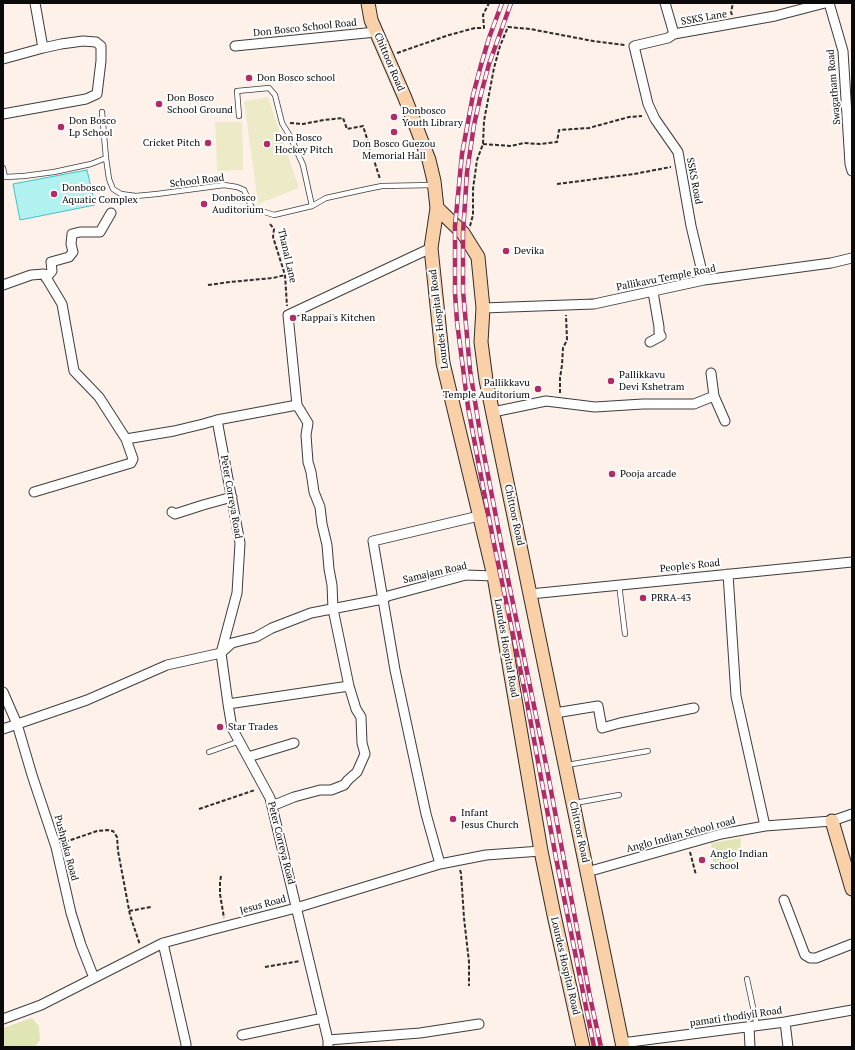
<!DOCTYPE html>
<html>
<head>
<meta charset="utf-8">
<style>
	body { margin:0 }
	#map { position:relative; width:855px; height:1050px; overflow:hidden; background:#fef1e9; font-family:"PT Serif",serif }
	canvas { display:block }
	.frame { position:absolute; inset:0; border:4px solid #0a0a0a; pointer-events:none }
</style>
</head>
<body>
<div id="map">
<canvas width="855" height="1050"></canvas>
<div class="frame"></div>
</div>
<script>
const ctx = document.querySelector('canvas').getContext('2d');
ctx.lineJoin = 'round';
function fillPath(path, color) { ctx.fillStyle = color; ctx.fill(path, 'evenodd'); }
const poly = rows => new Path2D(rows.map(r => 'M' + r).join(''));
function strokePath(path, color, width, dash) { ctx.strokeStyle = color; ctx.lineWidth = width; ctx.lineCap = dash ? 'butt' : 'round'; ctx.setLineDash(dash || []); ctx.stroke(path); }
function drawText(font, color, halo, rows, align = 'center') {
  ctx.font = font + ' "PT Serif",serif'; ctx.lineWidth = 4; ctx.setLineDash([]); ctx.textBaseline = 'middle'; ctx.strokeStyle = halo; ctx.fillStyle = color; for (const [text, x, y, turn = 0] of rows) {
    ctx.save(); ctx.translate(x, y); ctx.rotate((+turn || 0) * Math.PI / 180); ctx.textAlign = isNaN(turn) ? turn : align; if (halo) ctx.strokeText(text, 0, 0); ctx.fillText(text, 0, 0); ctx.restore();
  }
}
const green = poly([
	[741,838,740,856,734,860,728,863,719,864,713,863,711,843],
	[32,1018,39,1026,40,1040,35,1047,3,1047,3,1028]
]);
const pitch = poly([
	[268,97,299,188,258,204,244,101],
	[215,122,242,122,243,146,243,170,217,171,216,142]
]);
const water = poly([
	[87,170,95,205,20,220,13,184,87,170]
]);
const path = poly([
	[732,15,731,12,733,3],
	[397,53,449,35,475,28,484,28,483,15,489,3],
	[290,123,303,124,324,120,343,118,347,129,363,126,380,179],
	[483,144,511,146,524,143,540,144,557,142,559,130,589,128,629,117,642,116],
	[557,184,634,174,671,167],
	[270,224,274,229,273,237,285,275,287,306],
	[470,226,473,215,473,189,477,160,483,144,484,121,494,68,500,46,508,27,530,29,593,41,625,45],
	[208,285,230,282,273,278,285,275],
	[560,393,560,378,562,365,563,348,567,340,566,315],
	[199,809,255,790],
	[65,842,97,831,107,830,113,831,117,837,118,851,130,915,140,945],
	[690,852,696,875],
	[460,870,461,873,464,918,469,962,469,986],
	[221,876,220,883,220,894,224,918],
	[129,911,151,907],
	[265,967,300,961]
]);
const lane = poly([
	[102,112,106,158],
	[239,116,237,91,269,88,275,95,282,123,291,138,303,165,312,206],
	[3,168,5,177,24,176,54,172,91,164,106,158,109,179,113,189,121,194,136,196,157,194,224,185,237,187,244,190,252,208,274,215,312,206,326,198,367,189,382,186,433,185],
	[619,584,625,634],
	[209,752,240,741],
	[567,765,648,751],
	[575,803,619,795],
	[747,979,757,1026]
]);
const street = poly([
	[665,3,674,34],
	[829,3,843,51,850,164,852,171],
	[235,46,376,32],
	[3,59,43,48],
	[3,114,86,99,97,94,101,61,101,46,96,42,83,41,61,44,43,48,35,3],
	[46,278,52,271,51,262,69,257,73,252,71,244,72,234,80,232,100,232,111,213],
	[704,280,691,226,678,152,655,119,648,104,634,46,668,38,674,34,775,16,825,3],
	[3,285,31,275,44,274,62,304,74,371,99,397,126,439,174,431,203,424,217,420],
	[483,308,594,304,704,280,831,263,852,258],
	[650,342,661,336,659,332,659,327,653,292],
	[711,373,714,396,725,421],
	[493,412,546,401,595,407,643,404,694,404,714,396],
	[34,492,131,463,133,459,126,439],
	[172,512,175,514,203,505,232,497],
	[728,574,736,696,765,826],
	[530,594,852,562],
	[3,692,17,724,32,775,56,847,71,913,81,945,94,978],
	[228,704,349,686],
	[555,713,598,706,602,728,620,723,694,708],
	[3,729,87,700,167,665,221,653,232,643,256,637,272,628,311,613,383,599,388,596,466,575,494,576],
	[248,757,294,743],
	[272,806,294,797,320,790,331,790,344,785,348,780,357,772,365,754,362,743,361,717,356,709,349,686,333,609,332,585,329,569,327,545,322,524,320,507,314,492,311,472,308,462,306,435,308,423,297,405],
	[440,864,426,814,395,670,373,541,479,516],
	[587,872,721,834,765,826,832,821,852,814],
	[784,900,805,955,810,958,816,958,852,944],
	[163,943,186,1044,186,1047],
	[3,1019,41,1005,163,943,211,930,296,908,440,864,486,855,541,851],
	[785,1022,788,1047],
	[749,1027,750,1047],
	[242,1035,323,1018],
	[328,1040,420,1033,479,1024],
	[622,1043,785,1022,852,1010],
	[328,1047,328,1040,270,798,232,728,228,704,221,653,237,593,240,543,217,420,297,405,288,315,431,248]
]);
const secondary = poly([
	[368,3,371,20,405,98,429,160,434,181,437,208,431,248,443,363,494,576,541,851,554,915,583,1047],
	[437,208,463,233,478,257,483,308,481,342,486,380,623,1047],
	[832,821,852,889]
]);
const rail = poly([
	[502,3,489,38,481,65,473,95,462,154,455,226,455,293,457,322,468,407,476,450,493,539,526,697,556,858,594,1047],
	[511,3,489,64,481,94,474,125,467,172,463,233,463,291,470,370,481,439,508,579,547,769,564,860,590,997,601,1047]
]);
const markers = [
	[249,78,4,"#b12c67"],
	[159,104,4,"#b12c67"],
	[394,117,4,"#b12c67"],
	[61,127,4,"#b12c67"],
	[394,132,4,"#b12c67"],
	[208,143,4,"#b12c67"],
	[267,144,4,"#b12c67"],
	[54,194,4,"#b12c67"],
	[204,204,4,"#b12c67"],
	[506,251,4,"#b12c67"],
	[293,318,4,"#b12c67"],
	[611,381,4,"#b12c67"],
	[538,389,4,"#b12c67"],
	[612,474,4,"#b12c67"],
	[643,598,4,"#b12c67"],
	[220,727,4,"#b12c67"],
	[453,819,4,"#b12c67"],
	[702,860,4,"#b12c67"]
];
const streetNames = [
	["SSKS Lane",704,18,-10],
	["Don Bosco School Road",305,28,-6],
	["Chittoor Road",389,62,67],
	["Swagatham Road",834,87,-95],
	["School Road",197,181,-7],
	["SSKS Road",694,181,79],
	["Thanal Lane",287,256,77],
	["Pallikavu Temple Road",666,278,-11],
	["Lourdes Hospital Road",439,319,-97],
	["Peter Correya Road",231,497,80],
	["Chittoor Road",514,515,78],
	["People's Road",690,566,-6],
	["Samajam Road",435,573,-13],
	["Lourdes Hospital Road",506,648,80],
	["Chittoor Road",579,832,78],
	["Anglo Indian School road",681,835,-15],
	["Peter Correya Road",281,843,76],
	["Pushpaka Road",66,848,75],
	["Jesus Road",263,905,-15],
	["Lourdes Hospital Road",565,966,77],
	["pamati thodiyil Road",736,1017,-8]
];
const poiNames = [
	["Don Bosco school",257,78],
	["Don Bosco",167,98],
	["School Ground",167,110],
	["Donbosco",402,111],
	["Youth Library",402,123],
	["Don Bosco",69,121],
	["Lp School",69,133],
	["Don Bosco",275,138],
	["Hockey Pitch",275,150],
	["Cricket Pitch",200,143,"right"],
	["Don Bosco Guezou",394,144,"center"],
	["Memorial Hall",394,156,"center"],
	["Donbosco",62,188],
	["Aquatic Complex",62,200],
	["Donbosco",212,198],
	["Auditorium",212,210],
	["Devika",514,251],
	["Rappai's Kitchen",301,318],
	["Pallikkavu",619,375],
	["Devi Kshetram",619,387],
	["Pallikkavu",530,383,"right"],
	["Temple Auditorium",530,395,"right"],
	["Pooja arcade",620,474],
	["PRRA-43",651,598],
	["Star Trades",228,727],
	["Infant",461,813],
	["Jesus Church",461,825],
	["Anglo Indian",710,854],
	["school",710,866]
];
fillPath(green, '#e1e5b6');
fillPath(pitch, '#edebc7');
fillPath(water, '#b1f2f0');
strokePath(water, '#3cc4c4', 1);
strokePath(lane, '#3d3d3d', 6);
strokePath(street, '#3d3d3d', 11);
strokePath(secondary, '#2c2c2c', 15);
strokePath(path, '#2c2c2c', 2, [4, 2]);
strokePath(lane, '#fff', 4.5);
strokePath(street, '#fff', 9);
strokePath(secondary, '#fad0a8', 13);
strokePath(rail, '#b12c67', 4.5);
strokePath(rail, '#fff', 3, [9]);
for (const [x, y, r, color] of markers) { const dot = new Path2D(); dot.arc(x, y, r, 0, 2 * Math.PI); ctx.fillStyle = color; ctx.fill(dot); strokePath(dot, '#fff', 1.5); }
drawText('10px', '#0a0a0a', '#fff', streetNames);
drawText('10px', '#0a0a0a', '#fff', poiNames, 'left');
</script>
</body>
</html>
